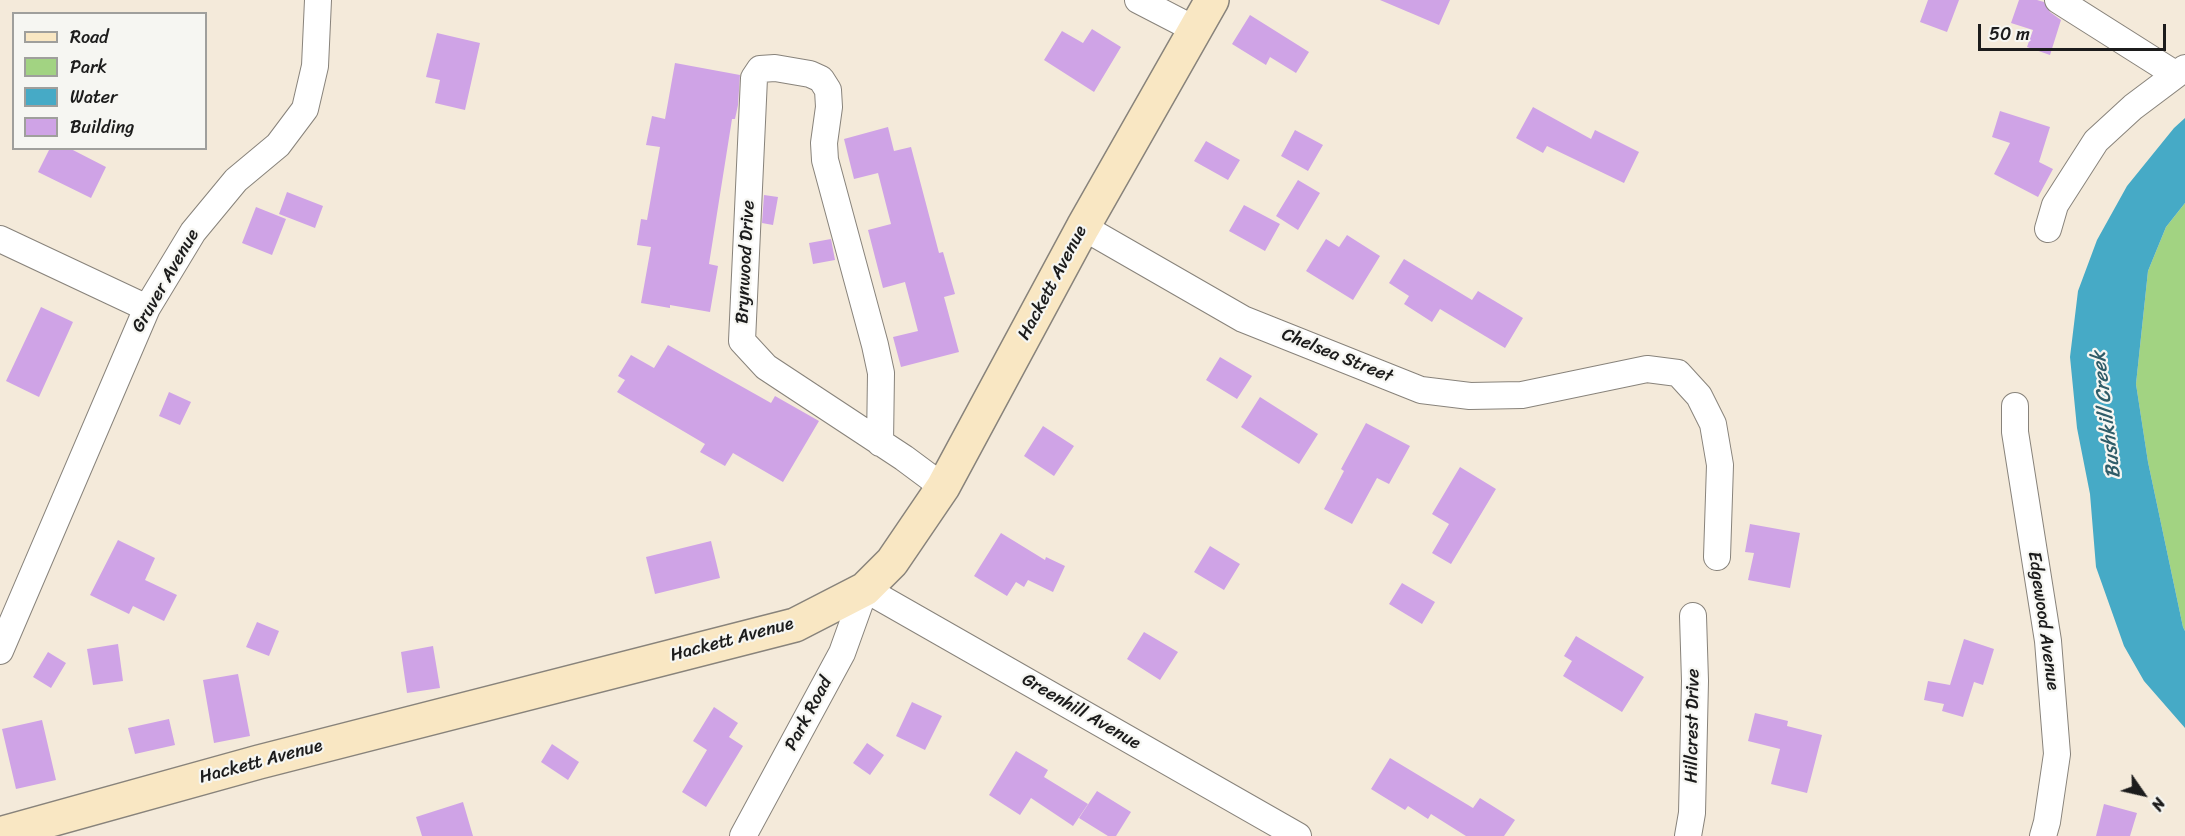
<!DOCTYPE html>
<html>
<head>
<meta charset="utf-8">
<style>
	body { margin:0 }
	#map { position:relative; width:2185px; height:836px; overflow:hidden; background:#f4eada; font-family:Sriracha,sans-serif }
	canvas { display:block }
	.legend { position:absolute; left:12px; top:12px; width:195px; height:138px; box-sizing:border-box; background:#f6f6f2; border:2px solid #9f9f9c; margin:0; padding:8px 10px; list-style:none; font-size:18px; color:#1c1c1c }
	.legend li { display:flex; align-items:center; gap:12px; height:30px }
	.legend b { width:30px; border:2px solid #9f9f9c }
	.north { position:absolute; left:2113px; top:764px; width:60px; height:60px; -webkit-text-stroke:4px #f6f6f2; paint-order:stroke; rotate:124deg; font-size:16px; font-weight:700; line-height:24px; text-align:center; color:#1c1c1c }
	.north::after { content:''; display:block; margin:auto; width:21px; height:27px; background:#1c1c1c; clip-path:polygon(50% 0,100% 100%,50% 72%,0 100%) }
	.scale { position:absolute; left:1978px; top:24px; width:188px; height:27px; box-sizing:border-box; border:3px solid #1c1c1c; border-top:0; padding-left:8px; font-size:18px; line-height:21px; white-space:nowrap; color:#1c1c1c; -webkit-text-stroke:4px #f6f6f2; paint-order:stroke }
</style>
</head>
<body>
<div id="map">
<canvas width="2185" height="836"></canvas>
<ul class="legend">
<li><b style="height:8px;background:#f9e7c3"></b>Road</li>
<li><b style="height:16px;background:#a2d382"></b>Park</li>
<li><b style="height:16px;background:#46aac6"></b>Water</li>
<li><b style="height:16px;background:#cfa3e6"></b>Building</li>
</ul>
<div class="north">N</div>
<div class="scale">50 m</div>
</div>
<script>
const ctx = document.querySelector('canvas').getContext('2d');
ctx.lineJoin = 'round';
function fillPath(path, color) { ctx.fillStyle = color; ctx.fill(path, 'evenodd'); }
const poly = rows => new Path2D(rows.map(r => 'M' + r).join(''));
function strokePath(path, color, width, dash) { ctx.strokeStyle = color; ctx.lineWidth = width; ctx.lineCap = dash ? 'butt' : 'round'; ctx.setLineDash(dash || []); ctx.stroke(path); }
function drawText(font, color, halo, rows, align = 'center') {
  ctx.font = font + ' Sriracha,sans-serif'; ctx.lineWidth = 4.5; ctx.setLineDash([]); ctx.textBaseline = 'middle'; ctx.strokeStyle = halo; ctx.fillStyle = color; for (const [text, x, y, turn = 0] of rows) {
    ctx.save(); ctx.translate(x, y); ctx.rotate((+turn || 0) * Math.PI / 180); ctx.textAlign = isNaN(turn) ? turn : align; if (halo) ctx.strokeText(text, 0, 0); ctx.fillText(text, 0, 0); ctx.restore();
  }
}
const green = poly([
	[2185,203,2185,631,2183,627,2148,462,2136,384,2148,271,2166,227]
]);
const water = poly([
	[2185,118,2185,203,2166,227,2148,271,2136,384,2148,462,2183,627,2185,631,2185,728,2144,681,2124,646,2096,567,2090,494,2077,428,2070,357,2078,291,2097,240,2127,186,2174,128]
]);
const building = poly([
	[1380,0,1450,0,1439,25],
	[1928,0,1959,0,1947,32,1920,22],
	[2019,0,2037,0,2044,2,2050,12,2061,20,2050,55,2027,47,2033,30,2011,23],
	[1250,15,1309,52,1296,73,1270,57,1266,65,1232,44],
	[1092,29,1121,47,1094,92,1044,60,1062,31,1083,43],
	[437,33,480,43,465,110,435,103,440,80,426,77],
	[675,63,740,75,738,105,735,119,732,119,709,264,718,266,710,312,670,305,670,308,641,303,651,247,637,245,641,219,647,220,660,147,646,145,652,116,665,119],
	[1533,107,1591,139,1595,130,1639,152,1624,183,1547,146,1543,153,1516,138],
	[2000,111,2050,127,2039,162,2053,169,2038,197,1994,174,2010,143,1992,137],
	[888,127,894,151,911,147,939,253,943,252,955,294,944,297,959,352,901,367,893,337,918,331,905,282,883,288,868,230,891,224,878,173,854,179,844,139],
	[1295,130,1323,145,1308,171,1281,156],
	[1206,141,1240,160,1228,180,1194,161],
	[50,148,69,148,106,167,91,198,38,172],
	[1298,180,1320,193,1298,230,1276,216],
	[287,192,323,206,315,228,279,214],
	[764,195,778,197,773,225,762,223],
	[1244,205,1280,224,1265,251,1229,231],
	[256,207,286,219,272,255,242,243],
	[1347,235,1380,256,1353,300,1306,271,1326,239,1339,247],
	[831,239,835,260,813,264,809,243],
	[1404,259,1472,300,1478,291,1523,318,1505,348,1440,309,1432,322,1404,304,1409,296,1389,283],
	[41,307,73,322,39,397,6,381],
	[668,345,771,403,775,396,819,421,783,482,733,453,725,466,700,452,705,444,617,392,625,380,618,376,631,355,654,368],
	[1220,357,1252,376,1237,399,1206,380],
	[169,392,191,402,180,425,159,416],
	[1260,397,1318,434,1299,464,1241,427],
	[1366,423,1410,446,1389,484,1377,478,1352,524,1324,509,1344,471,1341,469],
	[1043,426,1074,446,1054,476,1024,456],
	[1460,467,1496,489,1451,564,1432,553,1449,524,1432,514],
	[1750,524,1800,533,1790,588,1748,580,1754,553,1745,552],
	[1001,533,1045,560,1046,557,1065,566,1053,592,1028,580,1024,587,1016,582,1007,596,974,576],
	[118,540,155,558,145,580,177,595,164,621,133,606,129,614,90,595],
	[711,541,720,578,655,594,646,557],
	[1210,546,1240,564,1224,590,1194,572],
	[1402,583,1435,602,1422,624,1389,604],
	[257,622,279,631,269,656,246,647],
	[1144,632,1178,652,1160,680,1127,659],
	[1576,636,1644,677,1622,712,1563,676,1572,661,1564,656],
	[1964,639,1994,649,1983,685,1974,682,1963,717,1942,711,1944,704,1924,700,1928,681,1950,685],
	[118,644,123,681,93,685,87,649],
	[433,646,440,688,407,693,401,652],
	[48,652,66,663,51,688,33,677],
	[238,674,250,736,214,743,203,680],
	[912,702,942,716,925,750,896,736],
	[714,707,738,723,729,737,743,746,706,807,682,792,707,750,693,741],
	[1755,713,1788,721,1787,726,1822,735,1807,793,1771,784,1780,749,1748,741],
	[169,719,175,745,135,754,128,728],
	[42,720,56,780,16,789,2,729],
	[867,743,884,755,870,775,853,763],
	[552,744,579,762,568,780,541,762],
	[1016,751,1048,770,1044,777,1088,804,1073,826,1031,798,1020,815,989,795],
	[1390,758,1473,808,1480,798,1515,820,1504,836,1466,836,1431,814,1428,819,1408,806,1405,810,1371,789],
	[1097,791,1131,812,1116,836,1108,836,1079,818],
	[463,802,473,836,422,836,416,817],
	[2104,804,2137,813,2130,836,2096,836]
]);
const street = poly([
	[1138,0,1196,30],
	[2058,0,2175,74],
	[1083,227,1243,319,1421,390,1470,396,1522,395,1647,369,1678,373,1699,396,1713,424,1720,465,1717,557],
	[2048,229,2055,205,2096,141,2133,107,2185,68],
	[0,239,147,308],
	[2015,406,2015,432,2048,641,2057,754,2047,822,2043,836],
	[880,443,881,373,875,345,825,160,824,143,829,107,828,90,821,79,810,74,775,68,760,69,754,78,742,341,766,367,904,458,943,487],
	[0,651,147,308,193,232,236,180,278,145,305,109,315,66,318,0],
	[743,836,842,653,865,589,1298,836],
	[1688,836,1692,813,1695,681,1693,616]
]);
const secondary = poly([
	[0,834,259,762,795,625,865,589,892,562,943,487,1083,227,1212,0]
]);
const streetNames = [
	["Brynwood Drive",746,262,-87],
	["Gruver Avenue",166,281,-60],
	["Hackett Avenue",1053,283,-62],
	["Chelsea Street",1337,356,22],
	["Edgewood Avenue",2043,621,82],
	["Hackett Avenue",732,640,-15],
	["Greenhill Avenue",1081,712,30],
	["Park Road",809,714,-62],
	["Hillcrest Drive",1693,726,-89],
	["Hackett Avenue",261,762,-15]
];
const waterNames = [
	["Bushkill Creek",2107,415,-97]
];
fillPath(green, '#a2d382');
fillPath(water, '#46aac6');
fillPath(building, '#cfa3e6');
strokePath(street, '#88837b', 28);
strokePath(secondary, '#88837b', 36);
strokePath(street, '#fff', 26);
strokePath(secondary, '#f9e7c3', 33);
drawText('18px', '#1c1c1c', '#f6f6f2', streetNames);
drawText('italic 20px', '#2f5c68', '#f6f6f2', waterNames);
</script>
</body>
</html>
